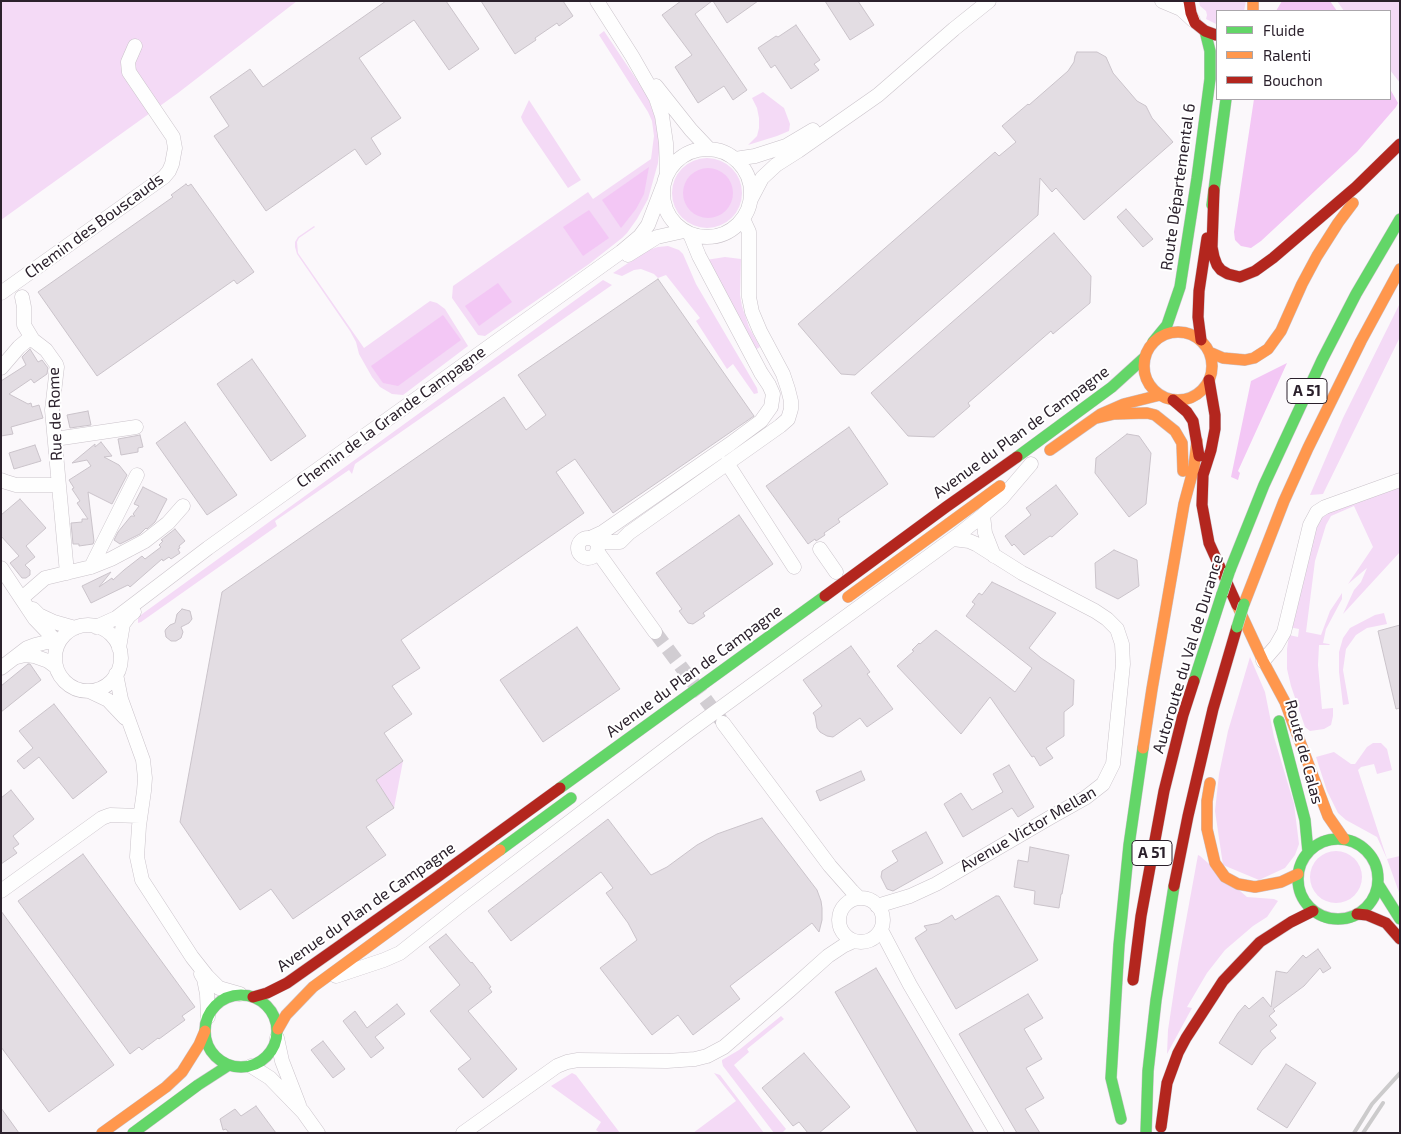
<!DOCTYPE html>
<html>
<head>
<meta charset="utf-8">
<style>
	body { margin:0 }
	#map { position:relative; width:1401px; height:1134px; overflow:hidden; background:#fbf8fb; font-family:"Exo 2",sans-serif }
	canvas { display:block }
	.frame { position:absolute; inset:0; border:2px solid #2b212c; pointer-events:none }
	.legend { position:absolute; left:1216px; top:10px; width:175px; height:90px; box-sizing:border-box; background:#fff; border:1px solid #aaa6ab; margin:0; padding:6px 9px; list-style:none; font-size:15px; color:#2b212c }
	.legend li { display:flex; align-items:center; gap:10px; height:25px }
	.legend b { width:25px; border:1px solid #aaa6ab }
</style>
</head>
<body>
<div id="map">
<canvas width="1401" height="1134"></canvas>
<div class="frame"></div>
<ul class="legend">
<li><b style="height:6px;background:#63d668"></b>Fluide</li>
<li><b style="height:6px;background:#ff974d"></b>Ralenti</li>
<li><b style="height:6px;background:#b3261e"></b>Bouchon</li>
</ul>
</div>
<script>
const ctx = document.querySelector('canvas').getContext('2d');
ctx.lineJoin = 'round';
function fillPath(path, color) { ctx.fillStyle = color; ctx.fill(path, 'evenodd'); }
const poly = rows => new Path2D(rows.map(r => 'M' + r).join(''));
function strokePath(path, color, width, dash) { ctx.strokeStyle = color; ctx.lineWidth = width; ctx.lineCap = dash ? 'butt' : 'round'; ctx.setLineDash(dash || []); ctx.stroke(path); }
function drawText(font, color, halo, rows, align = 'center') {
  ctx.font = font + ' "Exo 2",sans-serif'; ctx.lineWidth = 4; ctx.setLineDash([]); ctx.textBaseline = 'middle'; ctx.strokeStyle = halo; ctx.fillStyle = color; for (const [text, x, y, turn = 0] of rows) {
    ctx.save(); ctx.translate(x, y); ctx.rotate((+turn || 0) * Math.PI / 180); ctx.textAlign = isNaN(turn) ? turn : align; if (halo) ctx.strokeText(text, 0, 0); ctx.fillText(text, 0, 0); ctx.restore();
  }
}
const green = poly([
	[1,1,297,1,178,93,1,220],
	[1199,1,1246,1,1244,11,1217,11,1217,22,1216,24,1206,19,1207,15,1206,11,1200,6],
	[1337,1,1400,1,1400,83,1390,70,1390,11,1344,11],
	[604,31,647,95,658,124,660,143,658,163,648,199,637,219,627,233,622,238,589,264,485,336,478,335,452,298,453,286,588,192,593,199,651,159,654,136,652,121,648,112,599,35],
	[763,92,784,108,790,124,789,131,777,136,748,145,757,136,759,128,759,118,757,108,752,98],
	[529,100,581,180,568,188,523,122,521,117],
	'672 193a35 35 0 1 1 70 0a35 35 0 1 1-70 0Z',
	[314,226,315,227,299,238,297,242,298,253,364,348,430,301,437,303,445,309,468,346,403,395,392,394,380,387,372,377,359,354,356,342,350,331,297,254,295,247,295,242,298,237],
	[668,246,679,250,683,254,696,284,757,388,758,393,754,394,733,364,727,369,696,321,700,318,666,275,658,278,654,274,641,269,634,270,622,276,613,273,648,250,658,247],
	[725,257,741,259,740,295,742,306,749,327,760,347,755,350,706,260],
	[603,280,612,285,355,464,352,474,349,470,275,521,277,526,141,622,138,623,138,617],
	[1400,303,1400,337,1323,494,1310,495,1343,418],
	[1400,487,1400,552,1343,614,1354,590,1361,582,1367,568,1348,584,1373,547,1354,506,1331,516,1326,525,1315,561,1306,632,1321,635,1330,611,1342,593,1342,599,1326,629,1323,643,1329,644,1330,645,1319,645,1318,665,1322,709,1333,708,1333,716,1331,725,1324,729,1310,731,1305,727,1291,686,1287,669,1287,649,1289,635,1298,637,1299,629,1289,627,1313,534,1322,518,1337,505],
	[1384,613,1387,624,1367,628,1356,635,1346,649,1343,670,1349,704,1343,705,1339,672,1339,652,1343,638,1350,628,1375,615],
	[1250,657,1265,692,1274,737,1294,804,1299,844,1295,855,1285,868,1259,880,1223,865,1215,811,1219,774,1228,731],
	[1373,743,1381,743,1387,749,1392,770,1377,774,1374,764,1361,767,1358,770,1387,859,1400,856,1400,895,1387,859,1377,837,1346,820,1338,813,1327,791,1316,757,1334,752,1351,764,1355,764,1367,747],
	[403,761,394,808,376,780],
	'1310 877a26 26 0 1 1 52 0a26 26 0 1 1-52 0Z',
	[1198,855,1200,856,1247,897,1274,899,1278,901,1267,917,1253,926,1225,950,1207,973,1187,1007,1192,1008,1167,1054,1168,1030,1178,964],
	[781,1016,784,1019,747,1049,749,1052,734,1065,786,1129,782,1133,774,1133,723,1066,722,1062,722,1060,739,1050],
	[572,1073,576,1075,620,1133,600,1133,596,1130,601,1122,551,1086],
	[714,1073,720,1075,764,1133,693,1133,736,1101]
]);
const water = poly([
	[1282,1,1330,1,1337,11,1276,11],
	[1390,89,1398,103,1396,107,1357,152,1261,241,1251,248,1241,246,1235,240,1234,232,1254,99,1390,99],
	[649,167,644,194,636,209,621,228,602,200],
	'683 193a25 25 0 1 1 50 0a25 25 0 1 1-50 0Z',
	[589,210,609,238,583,256,563,227],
	[498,283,512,302,479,326,465,306],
	[443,315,461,340,398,386,383,383,371,366],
	[1287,363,1238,471,1240,473,1238,480,1231,477,1251,381]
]);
const building = poly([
	[386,1,446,1,479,49,449,70,414,20,359,58,401,118,371,138,381,154,366,165,355,149,266,211,214,136,229,126,210,97,250,69,263,87,386,1],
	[481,1,563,1,573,16,559,26,557,23,535,38,536,40,515,54,481,1],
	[681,1,712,1,695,14,747,90,733,100,724,86,698,103,675,67,692,55,662,15,681,1],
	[713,1,758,1,727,23,713,1],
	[825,1,858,1,874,25,850,40,825,1],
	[796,25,820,60,814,64,819,70,791,89,775,65,771,68,758,48,776,36,778,37,796,25],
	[1077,52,1097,52,1106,57,1113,73,1137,101,1146,106,1152,118,1173,142,1084,220,1056,188,1052,192,1040,178,1038,215,855,375,841,374,798,324,995,152,999,156,1016,142,1002,126,1028,104,1029,105,1068,71,1074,62,1075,56,1077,52],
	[186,184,188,186,191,184,254,272,237,284,234,280,97,376,38,292,173,197,171,195,186,184],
	[1126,209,1153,239,1143,247,1117,217,1126,209],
	[1054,233,1091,276,1090,303,1053,334,1051,331,968,403,970,406,934,437,908,436,871,393,1054,233],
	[658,279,754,416,613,513,575,459,556,472,584,513,401,640,420,668,392,686,412,714,384,733,403,761,376,780,394,808,366,827,386,855,293,919,271,889,240,910,180,822,222,592,504,397,526,430,546,415,518,375,658,279],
	[30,349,38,362,42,360,48,368,47,374,34,383,31,379,9,394,28,404,31,403,32,407,39,405,43,418,11,427,13,434,1,436,1,381,26,365,22,357,30,349],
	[252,359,306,436,271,461,217,384,252,359],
	[88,411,91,425,70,428,67,415,88,411],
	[185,422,237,495,207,515,156,443,185,422],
	[849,427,888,484,838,519,840,522,824,533,825,535,816,541,815,539,808,544,766,486,849,427],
	[1127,434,1139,436,1151,453,1146,504,1129,517,1095,473,1096,458,1127,434],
	[140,435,143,447,138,448,138,452,121,455,118,439,140,435],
	[101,442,112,456,104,457,119,465,127,475,112,504,88,492,94,541,93,544,79,546,79,544,73,544,71,523,82,522,82,519,88,519,77,503,80,501,72,489,74,488,69,480,91,466,87,460,72,463,95,444,95,447,101,442],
	[35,445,41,461,14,469,9,453,35,445],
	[1056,485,1078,514,1052,537,1050,536,1024,555,1014,544,1012,546,1005,536,1031,515,1026,508,1056,485],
	[143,487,167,499,155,522,147,529,146,528,140,534,120,544,114,540,118,532,131,516,135,516,133,514,139,506,134,504,143,487],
	[20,499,46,528,26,546,35,557,25,565,30,570,30,575,26,578,22,578,10,563,19,556,1,536,1,515,20,499],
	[739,515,773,564,703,613,705,616,693,624,688,623,679,611,682,609,656,573,739,515],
	[175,529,185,541,179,546,180,548,178,549,180,553,171,559,169,557,163,561,162,559,130,587,128,585,91,603,82,586,111,572,99,587,112,578,113,580,124,570,142,556,145,559,161,547,159,545,163,541,161,540,175,529],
	[1114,550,1137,560,1139,586,1118,599,1096,588,1095,563,1114,550],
	[992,582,1056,613,1029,648,1041,658,1074,680,1073,705,1064,712,1064,736,1046,748,1053,758,1040,766,1034,756,1032,757,990,697,961,734,897,666,914,651,912,650,919,643,920,644,936,630,1015,692,1032,668,966,616,975,604,972,602,979,593,982,595,992,582],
	[182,609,190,611,192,619,189,623,181,627,183,632,181,638,176,641,171,641,166,637,165,631,166,629,170,625,175,623,177,614,182,609],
	[1400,625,1400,708,1396,709,1378,631,1400,625],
	[577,627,620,689,543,742,500,680,577,627],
	[851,646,870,672,867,674,893,709,867,727,860,718,833,737,827,736,820,732,817,728,815,716,813,713,822,706,803,680,851,646],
	[28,664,30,664,41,680,1,712,1,686,28,664],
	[54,704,107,772,73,799,39,757,24,769,17,761,33,748,19,731,54,704],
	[1009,765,1034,807,1018,817,1012,808,963,837,944,804,961,793,972,810,1003,792,993,774,1009,765],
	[861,771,865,780,820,801,816,791,861,771],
	[11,790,34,819,13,836,19,844,13,848,17,853,1,864,1,798,11,790],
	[762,818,817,890,821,901,822,908,822,920,819,932,812,923,730,986,740,999,693,1035,678,1015,652,1035,600,968,637,940,628,923,606,893,613,888,601,872,511,941,488,911,608,819,651,875,667,867,697,845,717,834,762,818],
	[926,832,943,863,893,891,887,889,881,877,882,871,898,861,892,851,926,832],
	[1030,847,1069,855,1062,894,1061,894,1059,908,1034,904,1035,891,1014,887,1018,860,1028,862,1030,847],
	[83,854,195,1007,182,1016,185,1020,159,1039,158,1038,142,1050,139,1047,130,1054,18,901,83,854],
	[996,896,999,896,1038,960,956,1009,915,938,927,930,924,926,939,923,952,915,955,920,996,896],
	[1,911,114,1065,49,1112,1,1047,1,911],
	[446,934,471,963,472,962,491,987,489,988,492,992,468,1011,517,1069,483,1098,458,1069,471,1059,430,1011,460,985,429,947,446,934],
	[1318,949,1331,968,1323,973,1320,968,1304,986,1273,1009,1275,1011,1269,1016,1277,1025,1270,1031,1276,1038,1262,1050,1252,1065,1219,1043,1238,1013,1245,1005,1249,1009,1263,997,1271,1007,1276,971,1287,973,1303,955,1306,958,1318,949],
	[876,968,974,1133,918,1133,835,992,876,968],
	[1028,994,1043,1018,1024,1029,1042,1059,1026,1068,1044,1098,1025,1109,1040,1133,1017,1133,959,1034,1028,994],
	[397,1004,405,1014,375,1037,384,1048,371,1058,343,1021,355,1011,367,1028,397,1004],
	[323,1041,345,1069,333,1078,311,1050,323,1041],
	[804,1053,850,1107,819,1133,808,1133,799,1122,793,1126,762,1088,804,1053],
	[1286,1064,1316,1083,1287,1128,1257,1109,1286,1064],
	[256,1106,276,1133,229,1133,226,1129,223,1130,220,1119,235,1109,241,1116,256,1106],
	[1,1108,19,1133,1,1133,1,1108]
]);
const streetTunnel = poly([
	[655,632,721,720]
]);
const street = poly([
	[597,1,632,56,656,98,662,116,666,143,667,173],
	[1162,1,1181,9,1193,20],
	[656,86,691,130,709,149],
	'663 193a44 44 0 1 1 88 0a44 44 0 1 1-88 0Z',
	[735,159,755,156,786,146,813,130],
	[751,199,762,178,776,165,798,151,878,95,954,29,989,1],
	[628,255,657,237,684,231],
	[1,293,164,177,169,171,172,164,175,148,173,137,129,72,128,62,135,46],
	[22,297,24,307,24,325,33,340,46,350,56,364,57,367,52,410,67,573],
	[1,368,19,347,31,337],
	[55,439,136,427],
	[727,463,794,567],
	[1,480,6,482,16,485,58,485],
	[983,515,985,533,994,556],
	[590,538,603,532,730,444,761,421,771,407,773,394,769,385,761,373,699,256,690,234],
	'578 548a10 10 0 1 1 20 0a10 10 0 1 1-20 0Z',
	[596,542,620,542,629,533,780,426,788,419,791,409,791,401,788,389,783,374,760,331,752,312,749,297,749,232,743,219],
	[820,549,836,572],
	[597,551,655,632],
	[91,567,137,475],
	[1,568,35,619,58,643],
	[22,598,45,578,91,567,111,559,145,541,168,523,183,506],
	[33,609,39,615,54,622,75,628],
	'55 658a33 33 0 1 1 66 0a33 33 0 1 1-66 0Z',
	[96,627,116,618,208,548,621,252,640,236,648,225,663,186],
	[119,648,123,624,129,616,134,612],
	[17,657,25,655,34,656,48,661,56,667],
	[1263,661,1276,646,1284,632,1310,525,1317,512,1325,507,1400,480],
	[1,668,27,648,35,645,47,642,58,643],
	[116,674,121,699,143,760,145,778,144,791,139,826,137,857,142,880,192,957,207,976,219,988,240,994],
	[89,691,108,700,125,718],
	[723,723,830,866,852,891,859,898],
	[1,891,102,818,110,815,140,816],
	'839 920a22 22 0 1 1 44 0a22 22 0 1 1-44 0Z',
	[877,906,910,896,936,884,1051,817,1085,798,1103,784,1113,764,1123,664,1122,644,1117,629,1107,619,1095,611,1022,573,976,544,969,541,953,539],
	[881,930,910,985,997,1133],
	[201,974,204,979,207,994,208,1017],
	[336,976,384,960,400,953,463,903,689,731,958,535,983,515,1002,498,1031,464],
	[277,1038,282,1061,299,1105],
	[251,1066,270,1078,303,1112,318,1133],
	[463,1133,557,1066,567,1062,578,1060,667,1061,695,1059,707,1056,724,1047,790,990,828,956,843,946,854,941]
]);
const fast = poly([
	[1212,205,1226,99],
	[1153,342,1167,325,1180,287,1197,178,1210,79,1210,51,1205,31],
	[1017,457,1112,387,1145,357],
	[1230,570,1264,485,1322,360,1356,294,1400,219],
	[1194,681,1222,594],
	[1279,721,1305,820,1308,852],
	[560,788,825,596],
	'1298 879a40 40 0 1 1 80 0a40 40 0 1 1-80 0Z',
	[500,850,571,798],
	[1378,884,1400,919],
	'205 1031a36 36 0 1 1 72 0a36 36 0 1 1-72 0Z',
	[1121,1119,1111,1078,1119,945,1129,845,1143,748],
	[133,1133,198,1085,229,1065],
	[1146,1133,1148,1071,1156,1000,1174,886]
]);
const slow = poly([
	[1253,1,1253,11],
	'1144 366a34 34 0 1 1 68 0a34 34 0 1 1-68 0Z',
	[1209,352,1223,358,1245,360,1254,358,1268,349,1281,331,1302,284,1317,256,1338,223,1353,203],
	[1097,418,1114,414,1147,413,1155,415,1175,431,1182,443,1183,471],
	[1050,450,1101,414,1124,404,1160,395],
	[848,597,1000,486],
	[1244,604,1284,501,1308,448,1361,341,1400,269],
	[1237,605,1263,661,1285,702,1328,816,1344,839],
	[1143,748,1152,689,1184,504,1194,467,1197,441],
	[1210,783,1207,801,1207,829,1215,863,1225,877,1238,884,1255,887,1281,882,1298,874],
	[278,1029,286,1015,313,987,500,850],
	[102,1133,166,1087,182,1072,199,1045,205,1031]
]);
const jam = poly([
	[1189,1,1191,13,1195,23,1205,31,1216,35],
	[1214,190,1212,247,1214,257,1217,265,1221,270,1228,274,1240,277,1255,271,1273,258,1356,187,1400,144],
	[1201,340,1198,317,1199,291,1207,238],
	[1209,380,1215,415,1215,429,1211,450,1203,475,1202,505,1209,543,1237,605],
	[1173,400,1187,412,1193,421,1199,456],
	[825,596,946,507,1017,457],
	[1174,886,1188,816,1213,709,1237,627],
	[1357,914,1367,915,1386,923,1400,939],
	[1133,980,1141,916,1164,791,1183,715,1194,681],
	[253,997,267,993,287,983,436,878,560,788],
	[1161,1127,1167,1083,1178,1053,1186,1038,1223,981,1260,942,1291,922,1313,911]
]);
const rail = poly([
	[1354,1133,1372,1104,1400,1073],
	[1363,1133,1383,1103]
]);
const fastBridge = poly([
	[1222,594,1230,570],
	[1237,627,1244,604]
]);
const shields = [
	[1307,391,40],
	[1152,853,40]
];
const shieldNames = [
	["A 51",1307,391],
	["A 51",1152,853]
];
const streetNames = [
	["Route Départemental 6",1178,187,-82],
	["Chemin des Bouscauds",94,226,-36],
	["Rue de Rome",55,414,-92],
	["Chemin de la Grande Campagne",391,417,-36],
	["Avenue du Plan de Campagne",1021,432,-36],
	["Autoroute du Val de Durance",1188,654,-73],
	["Avenue du Plan de Campagne",694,671,-36],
	["Route de Calas",1304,752,75],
	["Avenue Victor Mellan",1028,829,-30],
	["Avenue du Plan de Campagne",366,907,-35]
];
fillPath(green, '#f4daf6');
fillPath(water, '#f3c7f5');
fillPath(building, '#e3dde3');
strokePath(building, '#cac3ca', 1);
strokePath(streetTunnel, '#d1cdd2', 14, [14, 7]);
strokePath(street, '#cac3ca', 15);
strokePath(fast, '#cac3ca', 12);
strokePath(slow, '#cac3ca', 12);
strokePath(jam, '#cac3ca', 12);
strokePath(street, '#fefefe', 14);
strokePath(fast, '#63d668', 11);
strokePath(slow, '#ff974d', 11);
strokePath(jam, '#b3261e', 11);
strokePath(rail, '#cccbcc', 4);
strokePath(fastBridge, '#d7d5d7', 12, []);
strokePath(fastBridge, '#63d668', 11);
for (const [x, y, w] of shields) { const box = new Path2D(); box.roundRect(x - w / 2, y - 12.5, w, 25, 4); ctx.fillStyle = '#fff'; ctx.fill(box); strokePath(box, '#2b212c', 1); }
drawText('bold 15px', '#2b212c', null, shieldNames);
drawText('16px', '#2b212c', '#fff', streetNames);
</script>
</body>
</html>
